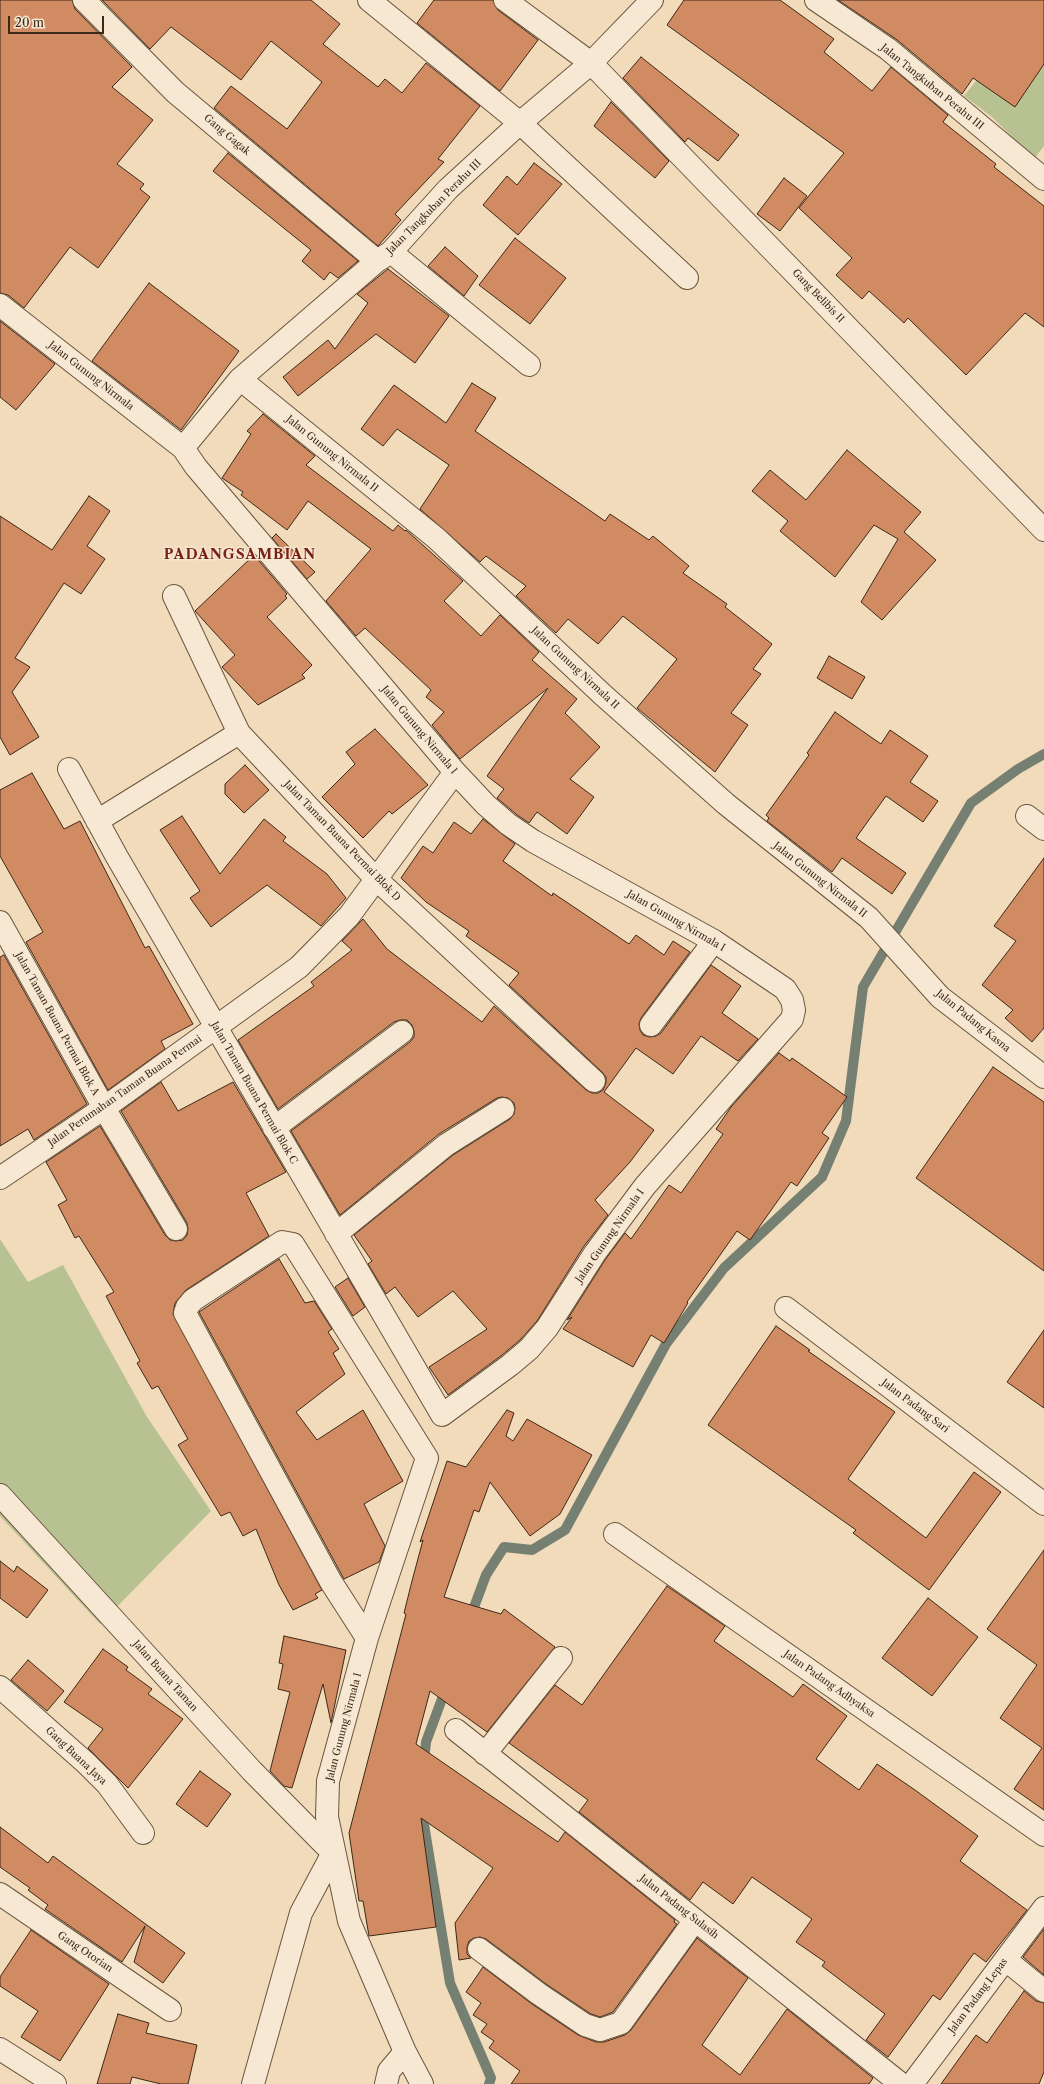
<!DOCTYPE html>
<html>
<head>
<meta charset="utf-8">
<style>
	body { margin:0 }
	#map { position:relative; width:1044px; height:2084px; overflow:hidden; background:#f1dbba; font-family:"Libre Caslon Text",serif }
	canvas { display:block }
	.scale { position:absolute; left:8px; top:16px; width:96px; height:18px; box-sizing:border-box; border:2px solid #3d2818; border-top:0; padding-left:5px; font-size:12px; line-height:14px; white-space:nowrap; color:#3d2818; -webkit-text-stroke:3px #f6e8d2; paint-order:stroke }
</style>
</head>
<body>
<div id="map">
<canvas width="1044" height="2084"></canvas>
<div class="scale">20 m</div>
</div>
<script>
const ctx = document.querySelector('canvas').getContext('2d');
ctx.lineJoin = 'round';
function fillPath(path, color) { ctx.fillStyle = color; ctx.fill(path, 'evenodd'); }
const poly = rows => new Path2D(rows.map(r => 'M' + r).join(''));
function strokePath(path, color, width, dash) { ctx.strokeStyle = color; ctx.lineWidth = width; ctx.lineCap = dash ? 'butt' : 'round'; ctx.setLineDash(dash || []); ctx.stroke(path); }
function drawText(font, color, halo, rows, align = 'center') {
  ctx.font = font + ' "Libre Caslon Text",serif'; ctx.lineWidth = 3; ctx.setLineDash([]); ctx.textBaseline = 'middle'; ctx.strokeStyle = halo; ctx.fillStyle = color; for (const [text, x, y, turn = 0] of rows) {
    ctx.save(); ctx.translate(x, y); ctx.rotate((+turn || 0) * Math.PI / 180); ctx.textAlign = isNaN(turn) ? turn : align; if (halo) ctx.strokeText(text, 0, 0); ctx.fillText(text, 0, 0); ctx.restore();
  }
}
const green = poly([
	[1040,0,1044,2,1044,146,1034,159,992,117,964,96],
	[0,1239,28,1282,63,1265,147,1417,211,1511,100,1624,0,1516]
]);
const stream = poly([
	[470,1618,486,1575,504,1547,532,1550,565,1530,666,1344,724,1268,822,1177,846,1121,863,987,971,803,1018,769,1044,754],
	[424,1762,426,1742,446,1688],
	[421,1806,450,1983,491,2078,489,2084]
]);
const building = poly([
	[0,0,72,0,75,9,132,67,112,87,153,120,117,164,144,184,140,189,150,197,98,268,70,247,24,308,8,295,0,293,0,0],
	[102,0,311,0,340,24,323,44,378,87,385,79,402,93,426,63,480,106,438,159,444,162,395,214,401,220,378,246,214,108,231,86,287,129,322,82,271,41,241,80,171,27,150,49,102,0],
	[434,0,493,0,498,10,538,40,500,91,417,23,434,0],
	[684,0,780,0,834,39,824,52,872,91,891,67,948,115,943,122,996,164,994,167,1044,206,1044,327,1025,313,966,375,908,318,904,323,869,291,862,299,836,275,852,258,799,208,844,153,667,25,684,0],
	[838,0,1044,0,1044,64,1015,107,973,78,962,94,896,39,838,0],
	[641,57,739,135,718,161,688,138,685,142,623,78,641,57],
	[611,102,669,161,655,178,594,126,611,102],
	[228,153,358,261,338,278,330,272,324,280,302,261,311,250,213,171,228,153],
	[534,163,562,184,518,235,483,205,507,176,517,185,534,163],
	[784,178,807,196,780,231,757,214,784,178],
	[515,238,566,278,530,324,479,285,515,238],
	[445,247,478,276,464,296,428,266,445,247],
	[388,269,449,316,415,363,376,334,298,396,283,377,328,340,335,349,368,303,357,294,388,269],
	[149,283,239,351,181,430,92,361,149,283],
	[0,321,55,364,16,410,0,397,0,321],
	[472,383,496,398,475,431,605,521,610,514,649,540,653,536,689,566,683,573,727,604,725,607,772,644,753,669,761,674,731,713,748,725,715,772,637,708,677,659,623,616,598,644,568,619,556,633,516,596,526,586,486,556,480,562,420,509,449,465,397,429,383,446,361,429,394,385,446,423,472,383],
	[263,414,315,456,306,465,393,531,398,525,405,531,406,530,463,581,444,601,481,636,500,615,539,652,532,660,577,699,565,713,600,747,570,779,594,797,567,834,537,812,529,823,516,814,497,798,504,789,487,776,548,688,460,759,432,725,444,712,426,697,431,690,365,628,356,636,326,601,371,549,308,501,287,530,241,495,243,492,222,478,251,434,247,431,263,414],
	[847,450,921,512,904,532,936,560,882,620,861,602,898,539,874,525,835,577,780,531,788,521,752,491,770,470,806,500,847,450],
	[89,496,110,511,87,546,105,559,81,594,64,583,15,658,30,667,12,692,39,737,10,755,0,737,0,516,52,550,89,496],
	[276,534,315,572,307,579,272,538,276,534],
	[254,555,287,594,285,596,287,598,267,617,312,665,302,675,305,678,258,705,222,667,235,655,195,611,254,555],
	[829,656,865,677,852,699,817,678,829,656],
	[835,712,881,744,890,730,928,756,910,782,938,801,923,822,886,796,856,838,906,873,892,894,842,858,832,872,767,821,769,818,766,815,809,755,807,753,835,712],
	[375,729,428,785,392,814,389,811,363,838,322,797,355,764,346,752,375,729],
	[245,765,269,790,244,813,225,794,225,784,245,765],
	[32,773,64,829,80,821,145,948,149,946,193,1024,161,1041,165,1049,108,1090,26,942,43,932,0,856,0,790,32,773],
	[182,816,220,874,264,819,286,837,283,841,327,874,346,898,321,926,267,885,211,927,190,898,200,891,160,830,182,816],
	[483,819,515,844,503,861,552,896,553,893,629,944,636,935,664,955,673,941,690,952,641,1018,639,1024,640,1030,643,1035,650,1037,656,1036,661,1033,711,965,741,986,722,1013,758,1039,738,1061,701,1036,673,1074,636,1048,604,1092,654,1130,630,1162,595,1200,608,1215,584,1246,537,1321,520,1340,502,1355,448,1395,429,1367,487,1329,453,1291,418,1317,395,1287,386,1294,368,1264,372,1261,354,1235,453,1155,510,1119,514,1114,515,1108,514,1103,508,1098,502,1097,497,1098,439,1134,340,1215,291,1131,410,1042,414,1037,414,1031,412,1025,407,1020,400,1020,394,1022,278,1109,238,1040,314,986,311,982,352,950,342,941,363,919,387,949,482,1022,494,1006,586,1090,592,1093,598,1093,603,1090,606,1083,606,1077,602,1072,509,985,519,973,466,936,469,931,426,902,401,878,423,846,433,853,454,822,471,834,483,819],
	[1044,858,1044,1028,1032,1042,1005,1018,1013,1010,982,985,1016,941,994,926,1044,858],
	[4,955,87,1104,34,1140,28,1129,0,1146,0,957,4,955],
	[779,1053,790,1061,792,1058,847,1097,822,1133,829,1138,797,1186,791,1182,750,1240,737,1231,687,1302,688,1303,664,1343,651,1335,633,1367,563,1329,572,1317,567,1320,605,1260,625,1233,631,1239,669,1185,681,1193,723,1134,716,1129,731,1107,779,1053],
	[993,1067,1044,1102,1044,1271,916,1178,993,1067],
	[161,1082,178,1111,233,1082,286,1172,246,1193,269,1236,186,1290,175,1303,173,1314,322,1590,315,1594,318,1598,293,1610,279,1585,256,1529,243,1536,230,1512,221,1516,178,1445,188,1439,158,1386,152,1389,137,1363,140,1361,106,1296,114,1292,79,1236,75,1238,58,1205,67,1200,46,1162,100,1126,165,1235,170,1240,176,1241,183,1240,187,1235,188,1229,187,1223,121,1111,161,1082],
	[279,1259,305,1303,314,1301,332,1329,328,1332,339,1349,333,1353,345,1374,296,1412,317,1440,363,1410,403,1481,364,1504,385,1546,379,1562,344,1579,199,1312,279,1259],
	[348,1278,365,1307,353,1316,335,1287,348,1278],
	[776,1326,810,1350,808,1351,895,1412,848,1479,926,1538,974,1472,1001,1492,929,1590,853,1533,856,1530,708,1425,776,1326],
	[1044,1330,1044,1408,1007,1382,1044,1330],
	[507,1410,514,1413,506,1436,513,1441,527,1419,592,1455,560,1514,530,1536,490,1482,479,1512,474,1510,444,1597,501,1614,504,1609,555,1647,487,1732,430,1691,416,1744,558,1842,565,1832,675,1920,674,1922,677,1924,613,2012,600,2017,591,2014,546,1984,486,1939,480,1937,474,1938,469,1941,467,1947,467,1954,471,1958,459,1960,455,1923,493,1868,421,1818,436,1927,369,1936,363,1901,359,1901,349,1833,406,1614,404,1613,412,1581,423,1540,420,1542,447,1461,466,1467,507,1410],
	[1044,1550,1044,1810,1014,1789,1042,1748,1000,1718,1037,1665,987,1629,1044,1550],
	[0,1561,14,1572,17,1566,48,1590,27,1618,0,1598,0,1561],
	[667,1586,725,1626,714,1641,793,1697,803,1684,847,1716,816,1759,859,1790,877,1764,915,1790,978,1836,960,1861,1027,1910,986,1962,974,1953,940,2000,933,1995,888,2057,866,2040,885,2014,822,1966,825,1962,796,1942,812,1919,752,1877,733,1904,703,1882,690,1900,579,1812,588,1800,509,1743,555,1685,582,1705,667,1586],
	[928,1598,978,1637,932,1696,882,1658,928,1598],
	[284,1636,346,1650,331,1723,323,1684,292,1788,284,1786,270,1771,290,1692,278,1689,283,1664,279,1663,284,1636],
	[103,1649,128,1667,126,1670,152,1689,148,1694,183,1719,128,1788,88,1748,103,1729,64,1702,103,1649],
	[28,1660,64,1691,47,1711,11,1680,28,1660],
	[200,1771,231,1794,207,1827,176,1804,200,1771],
	[0,1827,48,1863,53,1856,185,1953,163,1983,134,1962,145,1926,122,1962,45,1909,48,1905,28,1890,30,1888,0,1867,0,1827],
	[1044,1929,1044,1975,1023,1957,1044,1929],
	[31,1930,109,1984,60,2061,21,2037,38,2011,0,1986,0,1977,31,1930],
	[697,1938,748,1978,702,2045,740,2075,787,2009,873,2078,869,2084,511,2084,520,2071,489,2048,494,2041,481,2032,487,2024,473,2015,481,2003,466,1992,483,1967,532,2004,578,2035,596,2042,604,2042,625,2035,631,2030,697,1938],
	[1024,1991,1036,2001,1044,2003,1044,2072,1039,2084,941,2084,976,2035,987,2043,1024,1991],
	[118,2014,149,2023,146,2033,197,2045,188,2084,161,2084,132,2077,130,2084,97,2084,118,2014]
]);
const minor = poly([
	[84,0,175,92,377,261],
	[369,0,520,123,687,278],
	[505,0,591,63,1044,530],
	[816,0,888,49,1044,179],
	[391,252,529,365],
	[0,305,183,448,196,467,455,772,486,805,508,824,533,841,714,941,785,989,792,1000,794,1010,792,1019,645,1186,595,1253,547,1328,529,1349,510,1365,442,1415,117,857,69,769],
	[240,379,436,538,603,695,726,804,869,918,940,997,1044,1077],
	[183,448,240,379,377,261,391,252,448,189,520,123,591,63,652,0],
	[174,596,239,733,375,878,594,1081],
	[1027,816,1044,829],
	[97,821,239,733],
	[0,922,104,1108,176,1229],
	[651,1025,714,941],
	[274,1128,402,1032],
	[0,1178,104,1108,299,967,349,916,455,772],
	[336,1234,446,1145,503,1109],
	[786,1308,1044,1504],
	[0,1495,252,1771,333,1853,301,1913,253,2084],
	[615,1534,1044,1835],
	[367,1638,331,1582,185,1313,187,1307,193,1300,282,1242,293,1244,427,1458,367,1638,328,1781,327,1817,349,1921,405,2052,422,2084],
	[0,1687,86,1763,107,1784,143,1833],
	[456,1730,901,2084],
	[485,1754,561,1658],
	[0,1894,170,2010],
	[479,1949,539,1994,585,2025,600,2030,621,2023,695,1920],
	[1006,1960,1044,1991],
	[0,2049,55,2084],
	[386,2084,389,2071,405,2052],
	[912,2084,1044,1908]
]);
const streetNames = [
	["Jalan Tangkuban Perahu III",932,87,39],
	["Gang Gagak",227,135,40],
	["Jalan Tangkuban Perahu III",434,207,-45],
	["Gang Belibis II",818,296,46],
	["Jalan Gunung Nirmala",91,376,38],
	["Jalan Gunung Nirmala II",332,454,39],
	["Jalan Gunung Nirmala II",575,668,43],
	["Jalan Gunung Nirmala I",419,730,50],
	["Jalan Taman Buana Permai Blok D",342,841,46],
	["Jalan Gunung Nirmala II",820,880,38],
	["Jalan Gunung Nirmala I",676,921,30],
	["Jalan Padang Kasna",973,1021,39],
	["Jalan Taman Buana Permai Blok A",57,1024,61],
	["Jalan Perumahan Taman Buana Permai",125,1091,-35],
	["Jalan Taman Buana Permai Blok C",254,1093,60],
	["Jalan Gunung Nirmala I",610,1236,-55],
	["Jalan Padang Sari",915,1406,37],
	["Jalan Buana Taman",165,1676,48],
	["Jalan Padang Adhyaksa",829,1684,35],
	["Jalan Gunung Nirmala I",344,1727,-75],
	["Gang Buana Jaya",76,1756,43],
	["Jalan Padang Sulasih",679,1907,38],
	["Gang Otorian",85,1952,34],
	["Jalan Padang Lepas",978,1996,-53]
];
const districtNames = [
	["PADANGSAMBIAN",240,555]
];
fillPath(green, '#b8c191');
strokePath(stream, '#758072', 10);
fillPath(building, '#d18b62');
strokePath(building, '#3d2818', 1);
strokePath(minor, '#6a5540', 24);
strokePath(minor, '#f6e8d2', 22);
drawText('10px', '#3d2818', '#f6e8d2', streetNames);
ctx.letterSpacing = '1px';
drawText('bold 14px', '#7a1f14', '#f6e8d2', districtNames);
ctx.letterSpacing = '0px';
</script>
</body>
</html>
